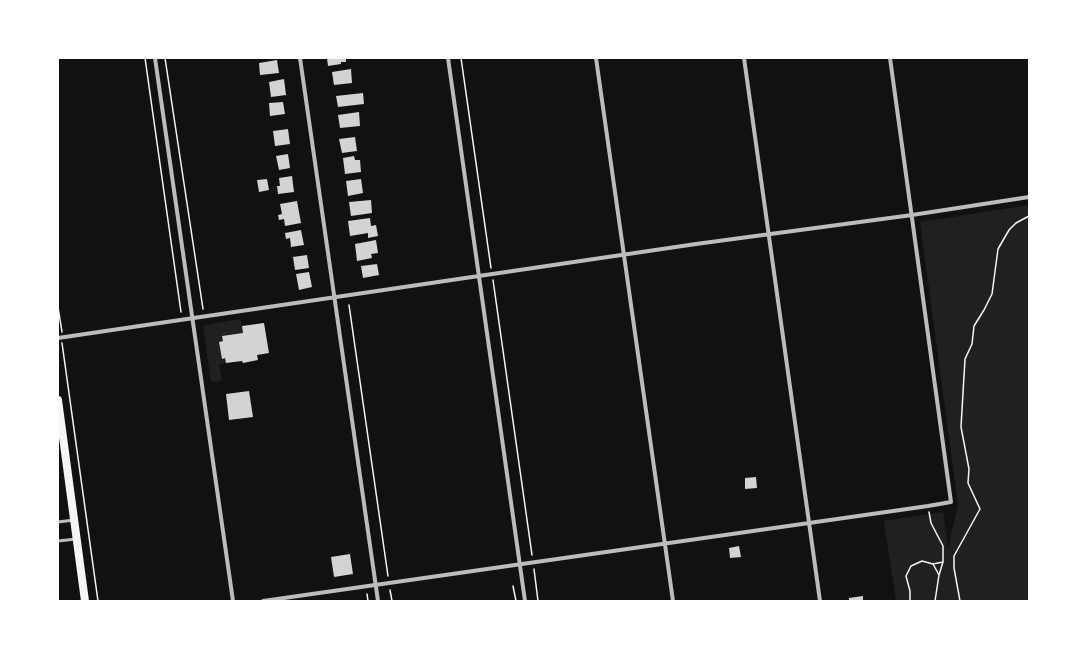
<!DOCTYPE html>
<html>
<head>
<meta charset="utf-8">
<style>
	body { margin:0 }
	#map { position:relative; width:1087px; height:659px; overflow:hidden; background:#111; font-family:Helvetica,sans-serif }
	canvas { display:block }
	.frame { position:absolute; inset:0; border:59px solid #fff; pointer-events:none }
</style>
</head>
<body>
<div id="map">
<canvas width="1087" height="659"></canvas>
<div class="frame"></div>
</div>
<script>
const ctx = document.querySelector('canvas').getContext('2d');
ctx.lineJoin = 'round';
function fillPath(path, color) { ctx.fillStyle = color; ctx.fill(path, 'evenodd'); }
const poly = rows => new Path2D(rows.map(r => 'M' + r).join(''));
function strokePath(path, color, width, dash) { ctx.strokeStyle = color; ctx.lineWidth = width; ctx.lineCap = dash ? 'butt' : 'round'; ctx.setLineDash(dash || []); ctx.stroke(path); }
const green = poly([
	[1029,205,1029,601,896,601,884,521,943,512,948,548,958,505,920,222],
	[241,319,243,333,222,336,223,341,219,342,222,358,225,358,226,363,219,364,222,381,211,382,203,327,205,325]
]);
const building = poly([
	[327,58,346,58,346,62,341,62,341,64,328,66],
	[277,60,279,73,260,75,259,63],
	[351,69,352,83,334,85,332,72],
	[284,79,286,95,271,97,269,82],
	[363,93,364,104,338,107,336,96],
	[283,102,285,114,270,116,269,103],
	[359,112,360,126,340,128,338,115],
	[288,129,290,144,275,146,273,131],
	[355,137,357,151,342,153,339,139],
	[288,154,290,168,279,170,276,156],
	[354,156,355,160,360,160,361,172,345,174,343,158],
	[292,176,294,192,278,194,277,186,280,186,279,178],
	[267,179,269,190,259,192,257,180],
	[361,179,363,193,348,196,346,181],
	[371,200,372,213,351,216,349,202],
	[297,201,301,223,285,226,284,219,279,220,278,215,282,214,280,204],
	[370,218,371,226,376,225,378,236,368,238,368,233,350,236,348,221],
	[301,230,304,245,291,247,290,238,286,239,285,233],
	[376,240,378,253,371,254,372,258,357,261,355,244],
	[307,255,309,268,295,270,293,257],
	[377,264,379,275,363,278,361,266],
	[309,272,312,287,299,290,296,274],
	[264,323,269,353,257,355,258,360,243,363,242,361,226,363,225,358,222,359,219,342,223,341,222,336,243,333,242,326],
	[249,391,253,417,229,420,226,394],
	[756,477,757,488,745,489,745,478],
	[739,546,741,557,730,558,729,548],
	[350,554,353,574,334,577,331,557],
	[863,596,863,601,849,601,849,598]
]);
const path = poly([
	[145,58,181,312],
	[165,58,203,309],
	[461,58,491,268],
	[493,280,532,555],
	[349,305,388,576],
	[58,307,62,332],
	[62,343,98,601],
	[929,512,931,523,943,546,943,562,933,564],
	[534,569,538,601],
	[513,586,516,601],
	[390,590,392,601],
	[367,594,368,601],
	[910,601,910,591,906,576,911,566,922,561,933,564,939,575,943,562],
	[935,601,939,575],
	[960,601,954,568,954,556,980,509,968,483,969,469,961,427,965,359,972,344,974,326,984,310,992,294,998,249,1009,230,1016,223,1029,216]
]);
const service = poly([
	[58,522,74,520],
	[58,541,76,539]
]);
const minor = poly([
	[155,58,233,601],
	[300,58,378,601],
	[448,58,525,601],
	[596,58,673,601],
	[744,58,820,601],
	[58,338,696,244,912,215,1029,197],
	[263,601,928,506,951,502,890,58]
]);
const secondary = poly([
	[58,400,85,601]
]);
fillPath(green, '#202020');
fillPath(building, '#d3d3d3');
strokePath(path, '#f5f5f5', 1.5);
strokePath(service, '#bcbcbc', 3);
strokePath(minor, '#bcbcbc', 4);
strokePath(secondary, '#f5f5f5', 8);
</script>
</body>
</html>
